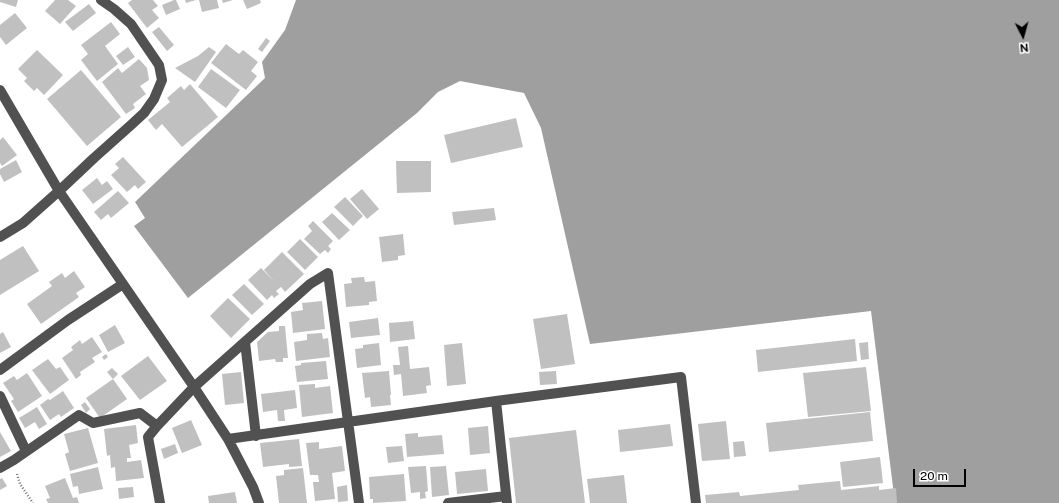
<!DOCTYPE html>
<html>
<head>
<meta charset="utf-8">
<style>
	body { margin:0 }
	#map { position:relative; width:1059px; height:503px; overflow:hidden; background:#fff; font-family:"Public Sans",sans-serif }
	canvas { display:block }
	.north { position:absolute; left:1003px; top:16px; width:40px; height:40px; -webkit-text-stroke:3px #fff; paint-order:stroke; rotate:174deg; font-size:11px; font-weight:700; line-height:16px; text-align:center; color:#000 }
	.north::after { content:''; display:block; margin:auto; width:14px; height:18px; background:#000; clip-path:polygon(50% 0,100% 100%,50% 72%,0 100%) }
	.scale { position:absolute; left:913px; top:469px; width:53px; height:18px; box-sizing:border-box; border:2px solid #000; border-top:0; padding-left:5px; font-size:12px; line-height:14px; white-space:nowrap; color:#000; -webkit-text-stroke:3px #fff; paint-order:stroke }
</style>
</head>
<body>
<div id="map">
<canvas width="1059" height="503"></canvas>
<div class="north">N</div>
<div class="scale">20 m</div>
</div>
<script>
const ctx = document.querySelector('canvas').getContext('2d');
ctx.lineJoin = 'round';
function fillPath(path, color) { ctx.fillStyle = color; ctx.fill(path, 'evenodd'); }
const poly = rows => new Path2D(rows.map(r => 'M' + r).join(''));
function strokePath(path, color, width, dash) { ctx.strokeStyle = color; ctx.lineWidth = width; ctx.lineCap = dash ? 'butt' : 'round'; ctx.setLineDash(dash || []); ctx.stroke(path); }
const water = poly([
	[296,0,1059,0,1059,503,895,503,871,311,590,344,541,128,524,93,460,81,438,92,417,113,188,298,134,226,145,218,135,202,265,78,262,62,285,30]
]);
const building = poly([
	[0,0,18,0,16,7,0,2],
	[55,0,68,0,76,6,60,24,45,11],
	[132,0,153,0,158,6,152,10,159,18,147,28,128,3],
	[174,0,176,0,180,9,166,15,162,5],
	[185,0,196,0,186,3],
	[199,0,217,0,219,8,202,12],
	[222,0,233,0,223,3],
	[243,0,260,0,261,3,247,9],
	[89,4,96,13,73,31,65,22],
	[15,13,27,28,6,45,0,37,0,25],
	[111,22,120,34,105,46,118,64,97,81,81,60,88,54,81,45],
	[159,27,174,45,167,51,152,32],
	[266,38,270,41,262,52,258,49],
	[226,44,239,54,243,50,258,62,251,71,257,76,246,90,211,63],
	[128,47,135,57,123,65,116,56],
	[209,47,216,52,195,82,175,68,198,56],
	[37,50,63,75,44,95,37,88,34,91,24,81,27,78,18,69],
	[139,59,147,68,149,80,140,86,146,94,133,104,135,108,126,114,102,82,118,68,122,73],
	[211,69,240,90,226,108,198,87],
	[81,70,121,117,87,146,47,99],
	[190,84,218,117,182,147,162,124,156,130,148,120,170,102,167,98,181,86,184,90],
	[516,118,523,147,451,163,444,135],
	[3,137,17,155,2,166,0,163,0,140],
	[123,157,146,182,138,189,135,185,127,192,111,175,119,168,115,164],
	[16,160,22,172,4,182,0,174,0,169],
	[396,161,431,161,431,192,397,193],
	[97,178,102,185,107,181,113,189,93,204,82,190],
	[362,189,379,209,367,219,350,199],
	[118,191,129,203,111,218,108,214,101,220,94,212],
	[345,197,363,216,353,226,334,207],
	[494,208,496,220,454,225,452,212],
	[332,213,350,230,339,240,322,222],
	[313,221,333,241,328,246,331,249,328,253,325,250,320,254,304,239,312,231,308,226],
	[403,234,405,255,398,256,398,260,382,262,379,237],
	[300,239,318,257,305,270,287,252],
	[23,246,39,271,0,295,0,260],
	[282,252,304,274,285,292,281,287,276,291,279,294,274,298,272,295,267,300,248,280,261,268,274,281,264,270],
	[74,271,85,287,76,293,79,297,41,324,27,304,52,286,49,282,62,273,65,278],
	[364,277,365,282,375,281,377,301,369,302,369,305,346,307,344,284,352,283,351,278],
	[244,284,264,304,252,315,232,295],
	[228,298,250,319,231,338,210,316],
	[322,301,325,329,293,333,291,312,303,310,302,303],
	[567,314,575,364,541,369,533,319],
	[378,318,380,335,351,338,349,322],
	[413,321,415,339,390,342,389,323],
	[115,325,125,343,108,352,99,335],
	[279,326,285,326,288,358,283,358,283,362,276,362,275,359,259,361,257,342,268,332,279,331],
	[3,332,11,347,0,353,0,334],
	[322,333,323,339,328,338,330,357,296,361,294,342,307,340,307,334],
	[92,337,102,352,92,358,95,362,80,372,81,375,76,379,62,358,73,350,71,347,80,340,82,344],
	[855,339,857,361,758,372,756,350],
	[868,342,869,359,861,360,859,343],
	[379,343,381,365,357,368,355,349,363,348,363,345],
	[462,343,466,384,447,386,444,345],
	[408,346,410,369,429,367,431,385,426,386,427,393,403,396,401,374,394,375,393,365,400,365,398,347],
	[106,354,108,357,104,360,102,357],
	[148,356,167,381,140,400,121,376],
	[48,359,56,369,60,367,69,380,50,394,32,370],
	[326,361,328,379,297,382,295,366,301,365,301,363],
	[866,367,871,411,808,417,803,373],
	[112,368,118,374,113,379,107,372],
	[389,371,391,395,390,395,391,405,371,407,370,397,365,398,362,373],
	[556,371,557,384,540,385,539,372],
	[241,372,244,403,225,405,222,374],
	[27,373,42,396,18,412,11,401,14,399,3,383,14,376,17,380],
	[113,379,127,399,100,418,86,398],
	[315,384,315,388,330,386,333,413,302,417,299,385],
	[295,390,297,408,284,410,285,421,278,421,277,410,263,412,261,394],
	[63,391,74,408,61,417,59,414,50,420,40,405,48,399,50,400],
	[85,402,90,409,86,413,81,405],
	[37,407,47,424,39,429,35,422,25,428,19,418],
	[870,412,873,441,769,452,766,423],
	[191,420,202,445,182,453,172,428],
	[726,421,730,459,702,461,698,424],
	[670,424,673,446,620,452,618,430],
	[136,425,138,443,129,445,131,458,127,458,127,462,141,460,144,478,116,481,115,467,111,468,110,455,107,456,104,429],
	[488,426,490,453,470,455,468,428],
	[88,428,98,463,70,471,65,454,69,452,64,434],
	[576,430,585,503,516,503,509,438],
	[0,432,11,451,0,457],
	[418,433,418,437,442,435,444,454,407,457,405,434],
	[299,439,302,466,289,467,289,464,263,467,260,443],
	[744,441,746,456,734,457,733,442],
	[319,442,319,449,342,446,345,471,332,473,335,499,315,501,313,482,319,482,318,475,310,475,306,443],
	[175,444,178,453,164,459,161,449],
	[402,446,404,461,388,463,386,447],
	[880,457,883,483,843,487,840,462],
	[426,466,428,491,425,492,426,498,420,499,420,492,411,493,408,467],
	[446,466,449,495,432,497,430,467],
	[98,467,103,489,79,494,78,486,73,487,70,474],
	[303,468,307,503,279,503,276,476,284,475,284,470],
	[486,469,488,491,457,494,455,472],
	[404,474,406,501,373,503,373,499,370,499,369,477],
	[624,475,627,503,590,503,587,479],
	[2,478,7,486,0,490,0,479],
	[65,478,73,498,77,497,79,503,48,503,46,499,50,498,45,486],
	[840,481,841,490,879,486,879,490,896,488,897,503,706,503,705,495,739,492,740,496,799,490,798,485],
	[347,485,348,501,338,502,337,487],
	[133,487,134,497,119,499,118,488],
	[235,492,237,503,209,503,208,496]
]);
const path = poly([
	[17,474,20,484,33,503]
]);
const minor = poly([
	[0,90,59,191,194,387,228,439,253,487,259,503],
	[0,237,23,223,59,191,94,158,131,125,144,113,154,99,162,80,159,65,131,24,114,9,101,0],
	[245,342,256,436],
	[0,370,68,320,123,284],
	[0,396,26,451],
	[496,401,507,503],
	[228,439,496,401,681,377,696,503],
	[0,468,14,460,79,415,93,423,140,413,157,426],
	[160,503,148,437,157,426,194,387,310,284,328,273,359,503],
	[448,503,506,496]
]);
fillPath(water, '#9f9f9f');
fillPath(building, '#c0c0c0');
strokePath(path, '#737373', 2.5, [1, 2]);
strokePath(minor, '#515151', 10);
</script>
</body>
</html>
